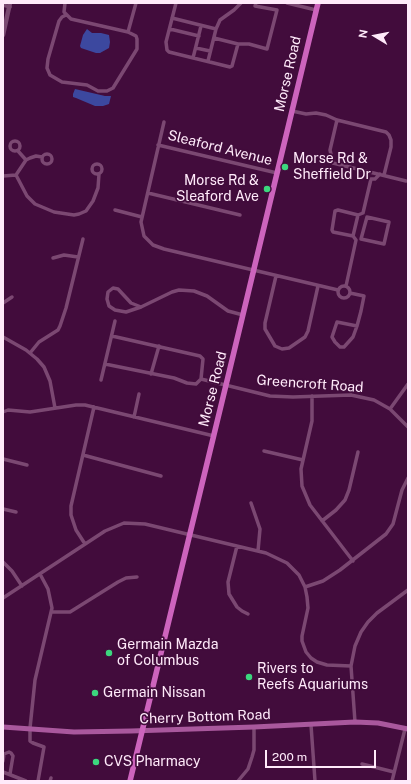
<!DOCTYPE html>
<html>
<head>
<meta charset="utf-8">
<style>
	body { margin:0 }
	#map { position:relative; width:411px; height:784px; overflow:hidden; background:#420c3c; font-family:"Public Sans",sans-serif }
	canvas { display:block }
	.frame { position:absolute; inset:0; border:4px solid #ffeafa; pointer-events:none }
	.north { position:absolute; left:355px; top:16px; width:40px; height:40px; -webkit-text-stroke:3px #420c3c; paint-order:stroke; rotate:280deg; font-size:11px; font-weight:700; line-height:16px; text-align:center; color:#ffeafa }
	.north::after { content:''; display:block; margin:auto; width:14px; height:18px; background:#ffeafa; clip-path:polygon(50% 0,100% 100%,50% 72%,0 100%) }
	.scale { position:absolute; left:265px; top:750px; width:111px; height:18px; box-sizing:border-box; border:2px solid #ffeafa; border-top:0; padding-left:5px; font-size:12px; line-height:14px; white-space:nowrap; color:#ffeafa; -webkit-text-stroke:3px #420c3c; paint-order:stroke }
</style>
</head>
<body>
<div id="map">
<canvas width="411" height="784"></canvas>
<div class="frame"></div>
<div class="north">N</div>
<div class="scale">200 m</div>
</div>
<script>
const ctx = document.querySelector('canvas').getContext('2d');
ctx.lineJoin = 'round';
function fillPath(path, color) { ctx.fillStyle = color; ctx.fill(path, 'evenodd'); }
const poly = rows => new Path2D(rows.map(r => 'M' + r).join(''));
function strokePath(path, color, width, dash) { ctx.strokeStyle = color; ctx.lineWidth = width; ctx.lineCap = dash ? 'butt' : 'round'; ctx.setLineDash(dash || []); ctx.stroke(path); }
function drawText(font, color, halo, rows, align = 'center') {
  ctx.font = font + ' "Public Sans",sans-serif'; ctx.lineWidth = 3.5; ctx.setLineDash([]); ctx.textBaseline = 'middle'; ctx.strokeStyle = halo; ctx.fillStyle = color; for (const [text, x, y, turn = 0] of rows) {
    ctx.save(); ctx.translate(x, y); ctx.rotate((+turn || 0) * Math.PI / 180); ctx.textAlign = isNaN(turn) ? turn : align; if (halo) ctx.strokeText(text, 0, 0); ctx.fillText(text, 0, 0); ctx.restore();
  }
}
const water = poly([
	[87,29,92,33,101,33,109,35,110,42,109,48,100,53,96,53,81,48,80,46,83,35],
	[75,89,105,96,111,96,109,104,103,106,95,106,76,98,73,97,73,94]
]);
const minor = poly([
	[65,3,64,12,71,19,128,32,136,36,137,39,137,49,113,88,107,91,98,91,87,85,62,82,50,75,47,68,48,59,59,21,62,17,66,15],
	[176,3,166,42,167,50,169,52,230,67,232,66,238,44],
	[287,3,316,10],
	[3,5,10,7],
	[172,18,216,29],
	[170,29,199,36],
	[128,32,136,3],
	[214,38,238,44,249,44,267,49,277,10,255,6,256,3],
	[196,48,210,51],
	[193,58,201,26],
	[208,61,216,29,220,20,234,10,241,3],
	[292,111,306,114,316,113,326,115,337,120,386,132,389,135,391,140,391,147,384,175],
	[337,120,330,150,333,163,406,181],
	[164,122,141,222,144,236,153,245,164,249,338,290],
	'10 146a5 5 0 1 1 10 0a5 5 0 1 1-10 0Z',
	[158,145,277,173],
	[18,151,26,160],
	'42 159a5 5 0 1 1 10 0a5 5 0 1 1-10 0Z',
	'92 169a5 5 0 1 1 10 0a5 5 0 1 1-10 0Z',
	[16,175,27,196,35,204,54,212,74,215,79,214,86,211,93,201,98,188,99,174],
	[3,176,16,175,26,160,30,158,36,156,42,157],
	[371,179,375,179,380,174],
	[148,193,240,215],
	[115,210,142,217],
	[353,236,333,232,332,230,335,211,338,210,358,215],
	[361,239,384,244,389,222,367,217],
	[361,239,367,217],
	[53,258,64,255,78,257],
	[276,276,265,323,265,329,275,346,282,349,289,348,305,337,308,331,318,286],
	'338 292a6 6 0 1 1 12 0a6 6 0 1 1-12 0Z',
	[346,286,356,240,353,236,358,215,363,213,371,179],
	[350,293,364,296,361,311,357,326,353,337,344,347,340,347,335,342,332,337,337,322,357,326],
	[3,303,12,297],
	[141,307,126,312,115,310,109,306,107,299,108,292,113,288,118,289,131,303,141,307,172,292,179,290,194,291,207,296,228,311,243,315],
	[112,336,200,356,203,359,201,379],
	[3,337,26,350,37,359,44,367,50,381,55,408],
	[30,353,39,342,58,330,60,326,66,308,83,239],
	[105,364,174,378,187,383,196,384,201,379],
	[151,374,159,346],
	[201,379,270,396,293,397,351,395,374,400,390,409,408,427],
	[101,380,115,321],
	[312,396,312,421,301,469,302,486,310,505,353,561],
	[390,409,408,384],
	[3,412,8,410,30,412,76,405,85,405,214,436],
	[134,417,139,394],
	[264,451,303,460],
	[83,455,161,476],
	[3,459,27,465],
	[251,503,260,529,258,551],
	[3,509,16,512],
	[322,521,336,510,345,500,349,490,358,452],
	[85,544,76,530,71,515,71,506,94,407],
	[237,546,228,582,229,594,237,607,242,611,248,614],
	[3,562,12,571,22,586],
	[305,587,323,581,340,570,386,534,393,524,402,490,408,478],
	[3,598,105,531,124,523,145,524,266,553,287,563,299,575,305,587,307,597,308,608,302,636,302,641,306,652,311,658,317,662,327,665,351,666],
	[51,612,70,612,118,582,126,578,137,577],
	[355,722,351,666,355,646,361,632,368,622,377,613,408,590],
	[311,725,315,781],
	[3,761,4,754,9,752,11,753,13,756,10,774],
	[362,764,394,772],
	[3,772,26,781],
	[38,781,44,747,33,743,30,741,30,728,35,680,52,608,48,589,40,574],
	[50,781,51,778],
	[238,781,248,769,252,757,254,750,254,727],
	[392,781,405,729]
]);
const tertiary = poly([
	[3,35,10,3]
]);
const secondary = poly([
	[3,727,74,732,131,731,254,727,355,722,378,723,408,729]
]);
const primary = poly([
	[130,781,226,385,318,3]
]);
const markers = [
	[285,167,4,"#3cd77e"],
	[267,189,4,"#3cd77e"],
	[109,653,4,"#3cd77e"],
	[249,677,4,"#3cd77e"],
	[95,693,4,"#3cd77e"],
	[96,762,4,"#3cd77e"]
];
const streetNames = [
	["Morse Road",288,74,-77],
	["Sleaford Avenue",220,148,14],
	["Greencroft Road",310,384,4],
	["Morse Road",213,389,-76],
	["Cherry Bottom Road",205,717,-2]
];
const poiNames = [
	["Morse Rd &",293,159],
	["Sheffield Dr",293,175],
	["Morse Rd &",259,181,"right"],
	["Sleaford Ave",259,197,"right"],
	["Germain Mazda",117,645],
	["of Columbus",117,661],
	["Rivers to",257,669],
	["Reefs Aquariums",257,685],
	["Germain Nissan",103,693],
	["CVS Pharmacy",104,762]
];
fillPath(water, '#3c489f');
strokePath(minor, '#7b4872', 3.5);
strokePath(tertiary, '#7b4872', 4.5);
strokePath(secondary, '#a9589d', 5);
strokePath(primary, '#cd64bd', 5.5);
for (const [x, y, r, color] of markers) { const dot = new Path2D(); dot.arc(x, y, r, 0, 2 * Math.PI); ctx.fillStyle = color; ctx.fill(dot); strokePath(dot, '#420c3c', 1.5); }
drawText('14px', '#ffeafa', '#420c3c', streetNames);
drawText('14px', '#ffeafa', '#420c3c', poiNames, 'left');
</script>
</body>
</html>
